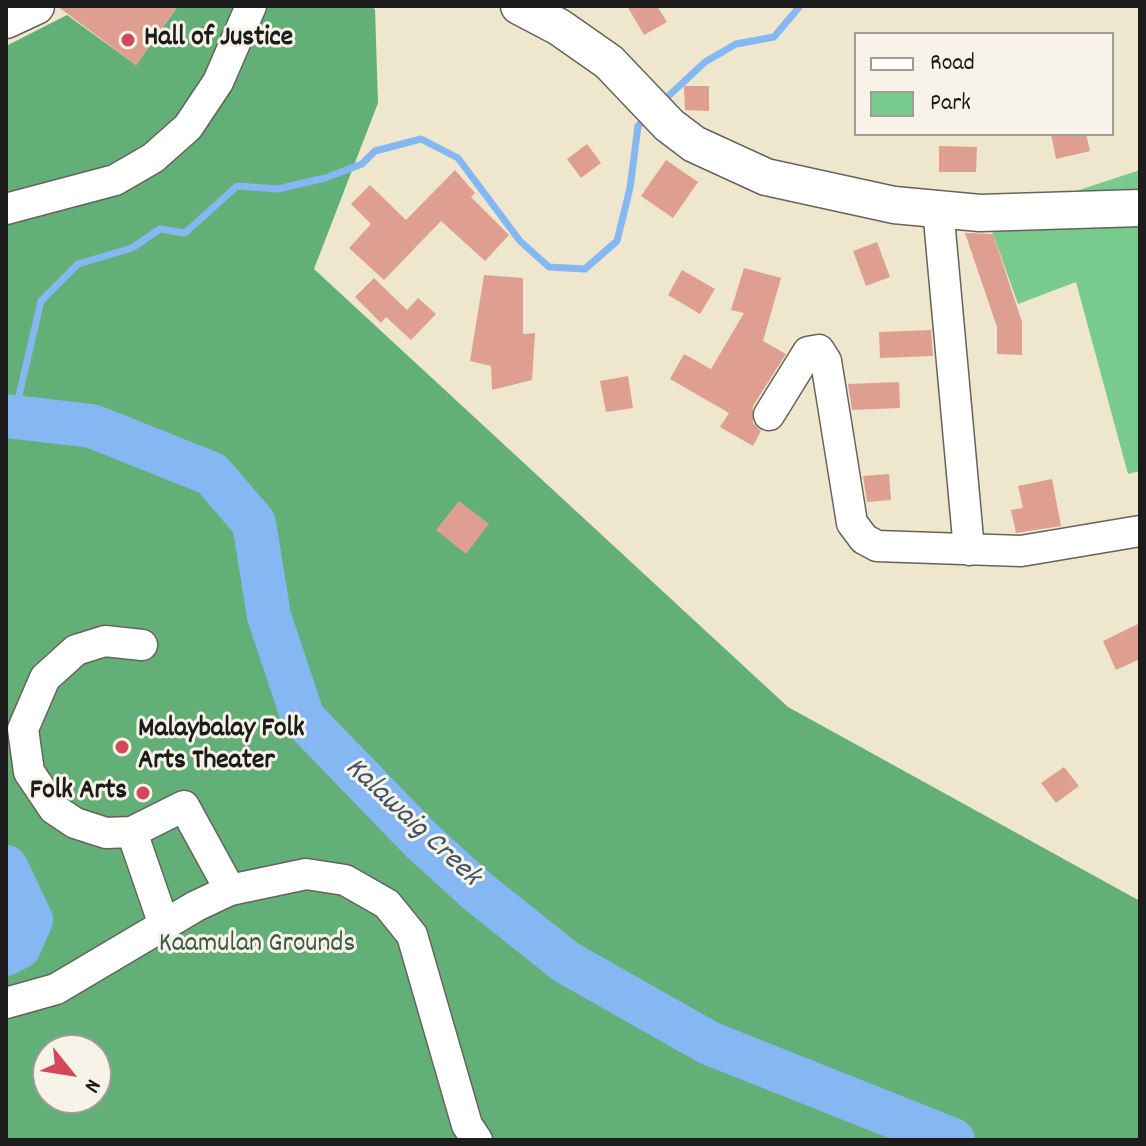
<!DOCTYPE html>
<html>
<head>
<meta charset="utf-8">
<style>
	body { margin:0 }
	#map { position:relative; width:1146px; height:1146px; overflow:hidden; background:#eee7cd; font-family:Dekko,sans-serif }
	canvas { display:block }
	.frame { position:absolute; inset:0; border:8px solid #1c1c1c; pointer-events:none }
	.legend { position:absolute; left:854px; top:32px; width:260px; height:104px; box-sizing:border-box; background:#f7f3e8; border:2px solid #9f9d96; margin:0; padding:10px 14px; list-style:none; font-size:24px; color:#1c1c1c }
	.legend li { display:flex; align-items:center; gap:16px; height:40px }
	.legend b { width:40px; border:2px solid #9f9d96 }
	.north { position:absolute; left:32px; top:1034px; width:80px; height:80px; box-sizing:border-box; background:#f7f3e8; border:2px solid #9f9d96; border-radius:50%; rotate:120deg; font-size:22px; font-weight:700; line-height:32px; text-align:center; color:#1c1c1c }
	.north::after { content:''; display:block; margin:auto; width:28px; height:36px; background:#d1495b; clip-path:polygon(50% 0,100% 100%,50% 72%,0 100%) }
</style>
</head>
<body>
<div id="map">
<canvas width="1146" height="1146"></canvas>
<div class="frame"></div>
<ul class="legend">
<li><b style="height:10px;background:#fff"></b>Road</li>
<li><b style="height:22px;background:#79cb8d"></b>Park</li>
</ul>
<div class="north">N</div>
</div>
<script>
const ctx = document.querySelector('canvas').getContext('2d');
ctx.lineJoin = 'round';
function fillPath(path, color) { ctx.fillStyle = color; ctx.fill(path, 'evenodd'); }
const poly = rows => new Path2D(rows.map(r => 'M' + r).join(''));
function strokePath(path, color, width, dash) { ctx.strokeStyle = color; ctx.lineWidth = width; ctx.lineCap = dash ? 'butt' : 'round'; ctx.setLineDash(dash || []); ctx.stroke(path); }
function drawText(font, color, halo, rows, align = 'center') {
  ctx.font = font + ' Dekko,sans-serif'; ctx.lineWidth = 6; ctx.setLineDash([]); ctx.textBaseline = 'middle'; ctx.strokeStyle = halo; ctx.fillStyle = color; for (const [text, x, y, turn = 0] of rows) {
    ctx.save(); ctx.translate(x, y); ctx.rotate((+turn || 0) * Math.PI / 180); ctx.textAlign = isNaN(turn) ? turn : align; if (halo) ctx.strokeText(text, 0, 0); ctx.fillText(text, 0, 0); ctx.restore();
  }
}
const green = poly([
	[1140,170,1140,471,1128,474,1076,282,1018,304,988,220]
]);
const forest = poly([
	[178,6,368,6,375,9,378,103,314,269,788,707,1140,901,1140,1140,6,1140,6,46,67,15,136,65],
	[48,1050,96,1050,96,1098,48,1098]
]);
const stream = poly([
	[662,102,705,62,736,44,774,37,800,6],
	[14,417,41,301,78,264,132,248,160,229,185,233,237,186,278,189,325,178,362,164,375,151,421,139,458,158,520,241,549,267,585,269,617,241,630,188,638,126,648,116]
]);
const river = poly([
	[6,416,92,426,212,474,254,523,269,616,303,718,421,840,477,891,566,962,709,1043,953,1140],
	[6,867,31,920,19,947,6,954]
]);
const building = poly([
	[57,6,178,6,136,65],
	[627,6,657,6,667,22,644,35],
	[684,86,709,86,709,111,685,110],
	[1051,134,1086,134,1090,151,1056,159],
	[587,144,601,163,581,178,567,159],
	[939,146,977,147,976,172,939,172],
	[666,160,698,182,673,218,641,196],
	[455,170,475,193,471,197,509,235,485,261,441,221,384,280,349,248,371,224,351,204,370,185,406,220],
	[965,233,993,234,1022,322,1022,355,997,354,997,327],
	[877,242,890,277,866,286,853,251],
	[744,268,781,278,763,341,786,354,753,406,753,423,761,431,753,446,720,427,729,413,670,379,684,354,711,369,744,313,731,310],
	[682,270,715,289,700,314,668,295],
	[484,275,523,278,523,334,535,333,532,380,492,390,491,366,470,361],
	[374,278,407,310,418,298,436,314,411,340,386,317,381,323,355,297],
	[931,330,933,356,880,358,879,332],
	[628,376,633,408,606,412,600,381],
	[899,382,900,408,852,410,848,384],
	[889,474,891,500,867,502,863,476],
	[1052,479,1061,526,1016,533,1011,510,1023,508,1018,486],
	[459,501,489,524,466,554,436,530],
	[1140,623,1140,659,1116,670,1103,641],
	[1064,767,1079,786,1056,803,1041,783]
]);
const minor = poly([
	[938,208,969,550],
	[6,209,115,180,153,158,188,127,218,82,251,6],
	[769,415,808,352,819,350,826,361,852,523,864,539,877,546,1021,551,1140,531],
	[142,645,105,641,76,650,45,678,23,729,29,772,54,809,75,823,106,833,132,832,184,806,230,890],
	[132,832,164,925],
	[6,1003,56,989,196,906,230,890,306,874,345,880,387,904,412,935,467,1125,477,1140]
]);
const major = poly([
	[519,6,559,27,609,62,669,125,694,144,766,177,894,205,980,213,1140,208],
	[6,20,36,6]
]);
const markers = [
	[128,40,8,"#d1495b"],
	[122,747,8,"#d1495b"],
	[143,793,8,"#d1495b"]
];
const poiNames = [
	["Hall of Justice",144,40],
	["Malaybalay Folk",138,731],
	["Arts Theater",138,763],
	["Folk Arts",127,793,"right"]
];
const parkNames = [
	["Kaamulan Grounds",257,946]
];
const waterNames = [
	["Kalawaig Creek",411,824,43]
];
fillPath(green, '#79cb8d');
fillPath(forest, '#62af78');
strokePath(stream, '#85b7f2', 7);
strokePath(river, '#85b7f2', 44);
fillPath(building, '#df9f90');
strokePath(minor, '#66635a', 33);
strokePath(major, '#66635a', 39);
strokePath(minor, '#fff', 30);
strokePath(major, '#fff', 36);
for (const [x, y, r, color] of markers) { const dot = new Path2D(); dot.arc(x, y, r, 0, 2 * Math.PI); ctx.fillStyle = color; ctx.fill(dot); strokePath(dot, '#f7f3e8', 3); }
drawText('bold 28px', '#1c1c1c', '#f7f3e8', poiNames, 'left');
drawText('28px', '#3d5944', '#f7f3e8', parkNames);
drawText('italic 30px', '#415267', '#f7f3e8', waterNames);
</script>
</body>
</html>
